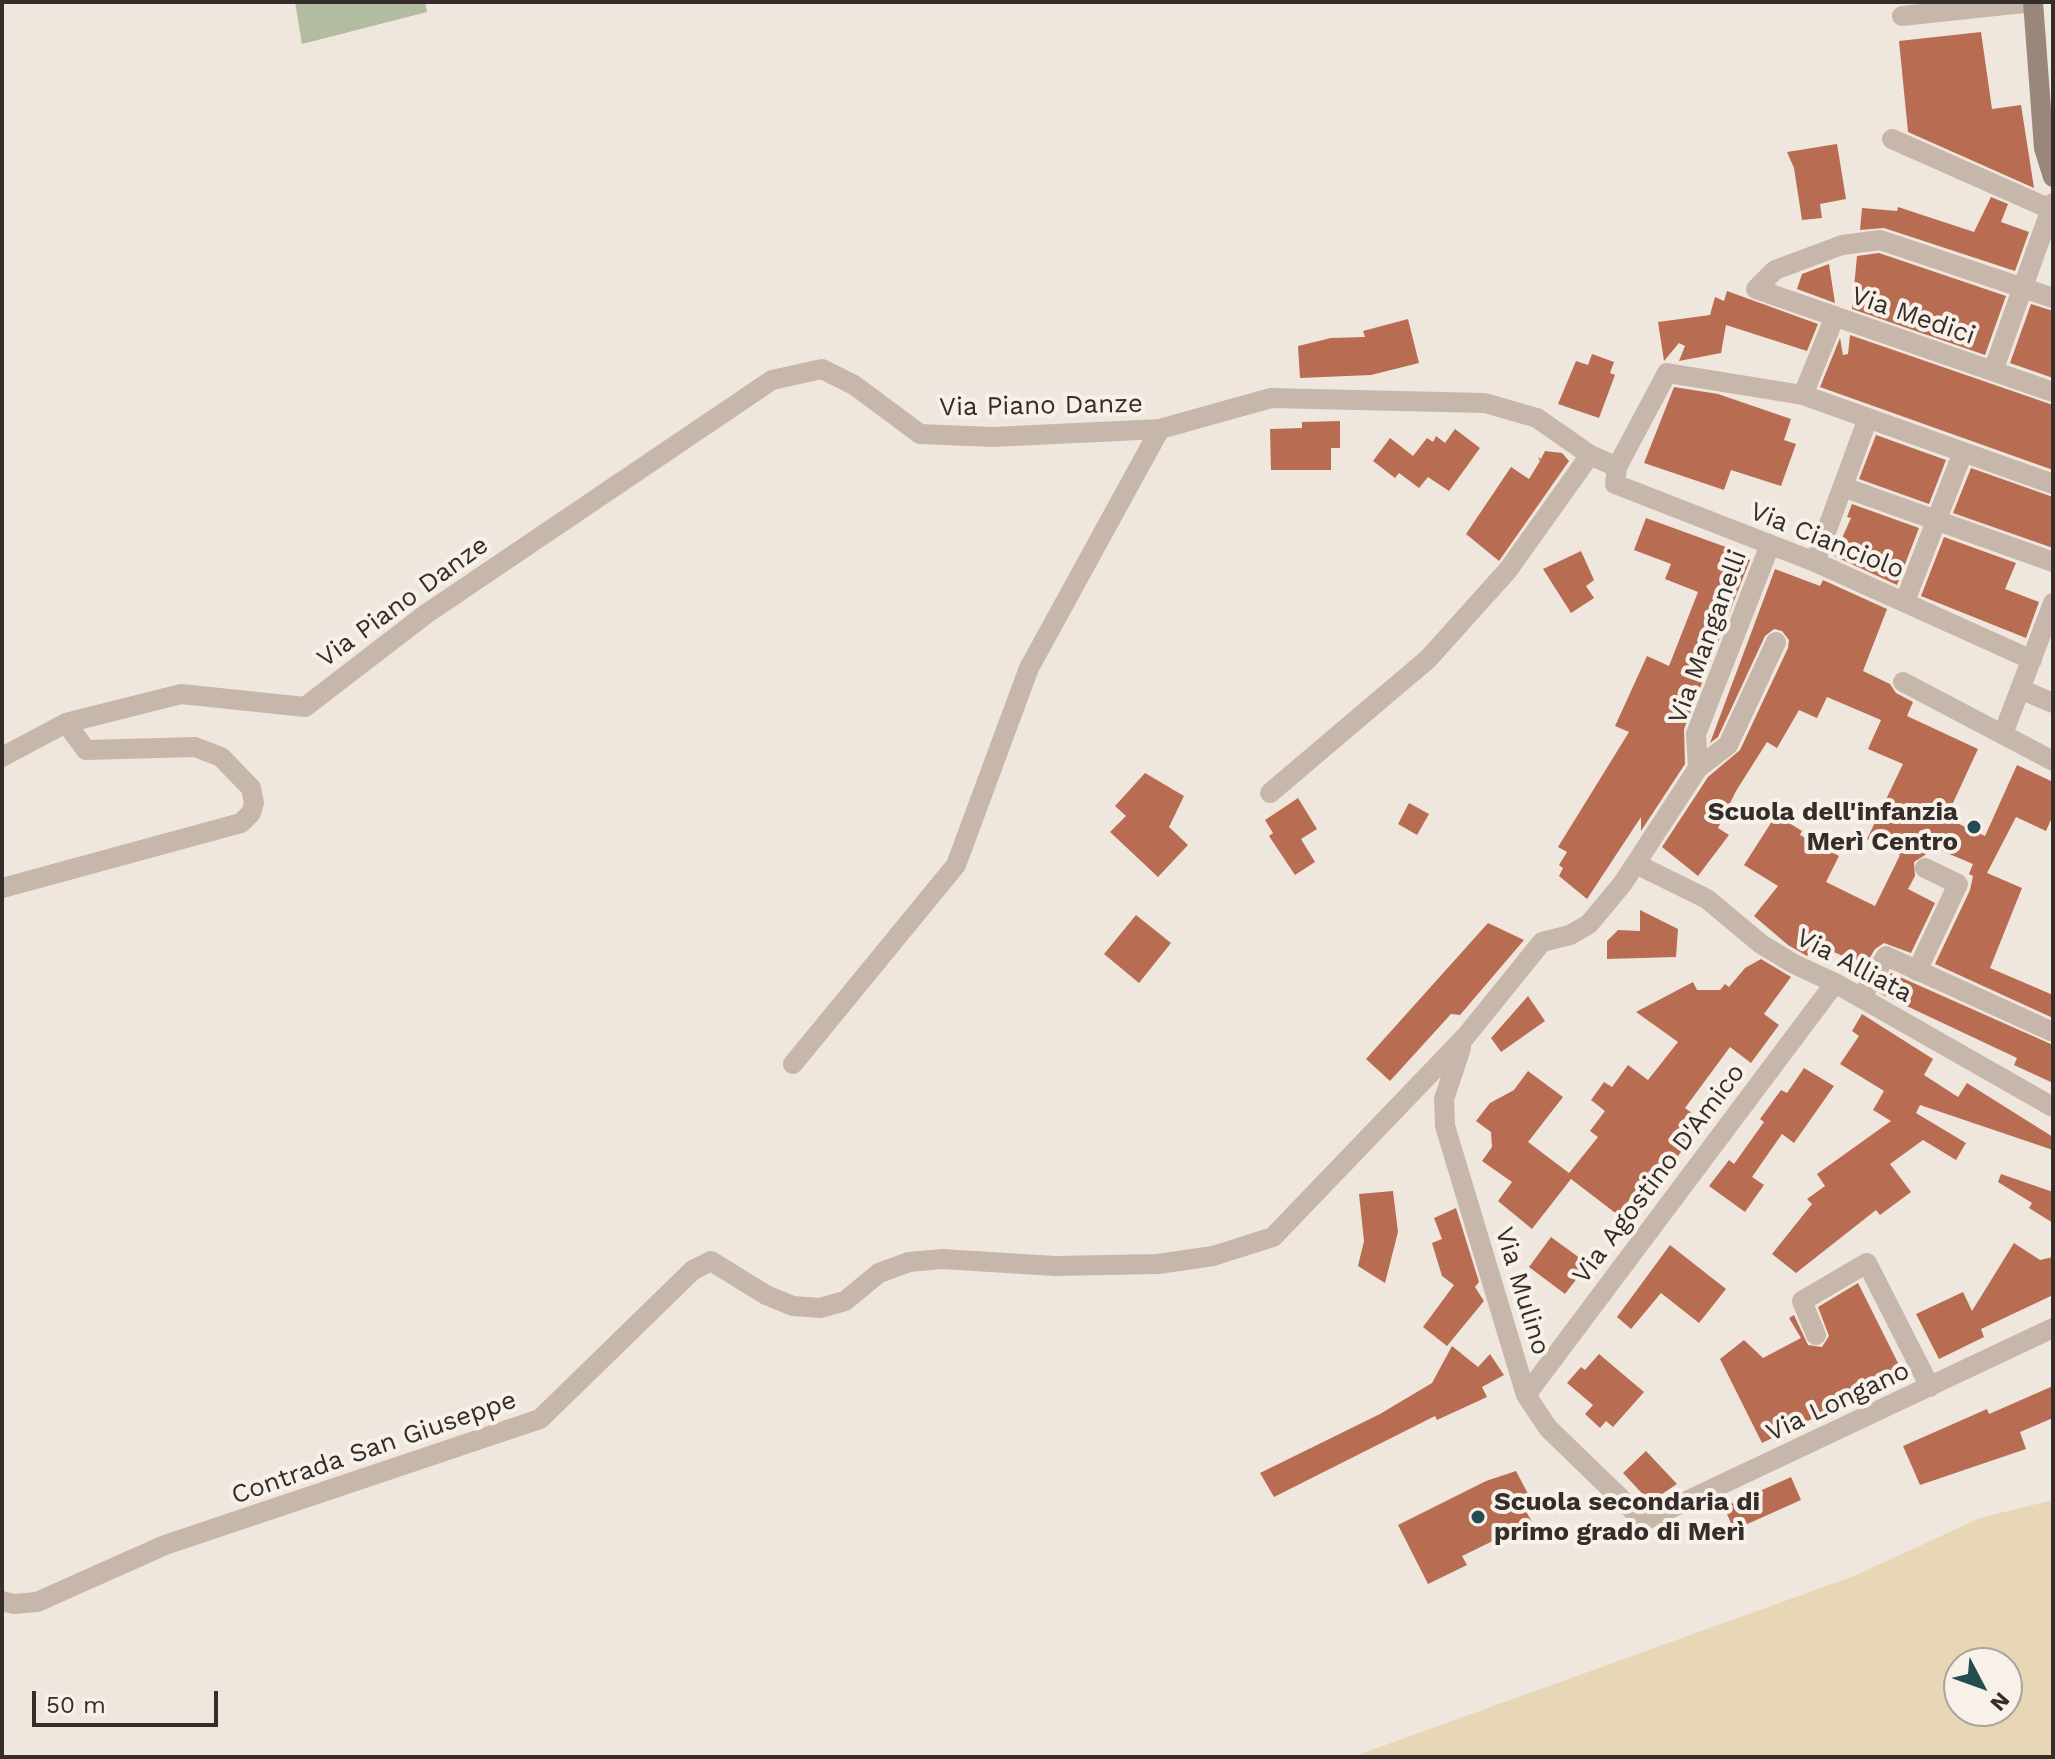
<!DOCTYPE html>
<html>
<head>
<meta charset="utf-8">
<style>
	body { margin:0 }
	#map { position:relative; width:2055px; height:1759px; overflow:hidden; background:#efe7dd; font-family:"Work Sans",sans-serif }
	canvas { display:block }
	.frame { position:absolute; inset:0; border:4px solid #342d29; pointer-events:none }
	.north { position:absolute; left:1943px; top:1647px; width:80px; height:80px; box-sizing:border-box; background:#f7f1e9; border:2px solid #a9a39c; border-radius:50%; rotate:131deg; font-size:22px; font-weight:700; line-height:32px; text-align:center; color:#342d29 }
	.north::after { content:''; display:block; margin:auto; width:28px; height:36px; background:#234d51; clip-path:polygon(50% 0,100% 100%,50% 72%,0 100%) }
	.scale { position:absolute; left:32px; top:1691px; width:186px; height:36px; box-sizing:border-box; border:4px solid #342d29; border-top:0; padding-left:10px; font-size:24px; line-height:28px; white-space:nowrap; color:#342d29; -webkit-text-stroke:6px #f7f1e9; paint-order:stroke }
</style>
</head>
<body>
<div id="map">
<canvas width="2055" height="1759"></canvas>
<div class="frame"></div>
<div class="north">N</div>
<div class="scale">50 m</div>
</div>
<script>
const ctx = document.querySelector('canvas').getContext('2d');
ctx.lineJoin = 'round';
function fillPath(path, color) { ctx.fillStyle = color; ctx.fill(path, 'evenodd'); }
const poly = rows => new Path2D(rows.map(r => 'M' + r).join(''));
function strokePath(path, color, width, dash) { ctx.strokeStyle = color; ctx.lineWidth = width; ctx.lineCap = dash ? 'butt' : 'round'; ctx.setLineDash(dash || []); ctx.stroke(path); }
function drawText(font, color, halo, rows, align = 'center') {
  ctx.font = font + ' "Work Sans",sans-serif'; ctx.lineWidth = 8; ctx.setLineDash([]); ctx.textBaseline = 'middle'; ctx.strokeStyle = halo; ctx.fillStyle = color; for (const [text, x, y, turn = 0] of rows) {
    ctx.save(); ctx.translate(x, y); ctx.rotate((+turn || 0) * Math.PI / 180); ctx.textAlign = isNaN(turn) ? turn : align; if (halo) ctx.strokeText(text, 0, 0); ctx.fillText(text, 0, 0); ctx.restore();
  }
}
const green = poly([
	[295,2,425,2,427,12,302,44]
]);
const sand = poly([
	[2053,1500,2053,1757,1352,1757,1854,1576,1980,1518],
	[1959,1663,2007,1663,2007,1711,1959,1711]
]);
const building = poly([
	[1981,32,1992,109,2021,105,2034,188,1908,132,1899,41],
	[1837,144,1846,199,1820,204,1822,218,1802,220,1794,168,1787,152],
	[1991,197,2008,204,2001,222,2029,232,2015,271,1884,228,1860,230,1862,208,1897,211,1898,207,1974,232],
	[1879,253,2006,296,1985,355,1852,309,1857,256],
	[1829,264,1835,303,1797,289,1802,274],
	[1727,291,1818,324,1807,351,1726,325,1721,353,1679,361,1685,346,1679,343,1664,361,1658,322,1710,315,1715,297,1724,301],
	[2031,304,2053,311,2053,378,2010,363],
	[1408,319,1419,363,1371,375,1300,378,1298,346,1331,338,1365,337,1363,331],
	[1850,335,2053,405,2053,470,1820,387,1840,338,1843,355,1848,354],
	[1592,354,1614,362,1610,373,1615,375,1599,418,1558,404,1576,361,1588,365],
	[1674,387,1718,394,1791,419,1784,440,1796,444,1781,486,1731,470,1724,490,1644,463],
	[1340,421,1340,448,1331,448,1331,470,1271,470,1270,429,1302,428,1302,422],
	[1455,429,1480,448,1449,491,1428,477,1419,488,1399,473,1395,478,1373,461,1390,438,1413,456,1427,438,1433,442,1436,436,1445,443],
	[1876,435,1946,460,1929,504,1859,479],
	[1545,451,1562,453,1569,461,1499,561,1466,534,1511,467,1529,479,1540,461,1538,457,1541,459],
	[1971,468,2053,497,2053,548,1953,513],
	[1852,504,1919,528,1897,585,1834,556,1851,518,1847,517],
	[1646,518,1745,554,1744,558,1750,560,1684,729,1685,764,1641,831,1641,817,1587,899,1559,876,1563,868,1559,865,1567,852,1558,847,1629,732,1615,726,1647,656,1669,666,1698,592,1665,579,1671,564,1634,550],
	[1944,537,2016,563,2005,589,2039,602,2026,638,1921,596],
	[1581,551,1594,580,1586,586,1594,598,1571,613,1543,569],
	[1775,569,1820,586,1823,580,1887,609,1863,671,1890,684,1896,693,1913,702,1907,716,1978,749,1946,818,1985,836,2017,765,2053,782,2053,815,2046,831,2016,817,1987,873,2022,888,1990,968,2053,995,2053,1018,1935,964,1970,890,1973,876,1969,874,1973,864,1930,846,1925,855,1914,862,1915,876,1908,889,1935,903,1911,953,1884,943,1875,949,1865,966,1816,944,1807,956,1788,945,1754,916,1778,886,1744,865,1776,815,1802,831,1800,835,1839,856,1826,882,1875,906,1900,855,1867,839,1903,764,1868,749,1881,720,1827,697,1817,718,1799,710,1777,748,1767,742,1736,791,1718,828,1729,835,1698,876,1662,847,1708,777,1740,750,1788,648,1789,640,1782,631,1774,629,1765,636,1718,737,1710,743],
	[1145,773,1184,796,1169,827,1188,845,1158,877,1110,832,1126,816,1115,806],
	[1298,798,1317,829,1301,839,1315,862,1295,875,1269,836,1273,833,1265,820],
	[1409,803,1429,814,1417,835,1398,824],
	[1640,910,1678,929,1676,957,1607,959,1607,941,1618,930,1640,931],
	[1136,915,1171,943,1139,983,1104,954],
	[1488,923,1524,940,1460,1015,1451,1014,1390,1081,1366,1059],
	[1761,959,1791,977,1764,1014,1779,1025,1751,1063,1730,1047,1685,1108,1704,1122,1642,1203,1632,1196,1618,1215,1571,1179,1532,1229,1498,1201,1512,1182,1482,1161,1492,1147,1491,1132,1476,1121,1490,1103,1514,1090,1528,1071,1563,1097,1528,1142,1569,1173,1598,1137,1590,1131,1605,1111,1591,1100,1604,1082,1612,1087,1628,1065,1648,1080,1678,1042,1636,1012,1693,982,1697,990,1720,990,1725,984,1729,987,1745,968],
	[1891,973,2053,1045,2053,1083,2014,1065,2017,1058,1879,993],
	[1528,996,1545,1021,1501,1052,1491,1038],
	[1862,1014,1933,1059,1924,1075,1958,1097,1967,1083,2053,1137,2053,1150,1920,1105,1916,1113,1966,1143,1956,1160,1923,1140,1890,1164,1911,1192,1880,1215,1876,1210,1796,1273,1772,1254,1812,1204,1807,1199,1825,1186,1817,1174,1891,1121,1873,1110,1884,1091,1840,1064,1859,1036,1852,1031],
	[1804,1068,1834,1086,1794,1143,1782,1134,1752,1177,1764,1185,1745,1212,1709,1186,1729,1160,1734,1164,1764,1122,1760,1119,1781,1090,1787,1093],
	[2001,1174,2053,1192,2053,1223,2029,1208,2032,1203,1998,1182],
	[1393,1191,1398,1232,1385,1283,1358,1266,1364,1241,1359,1194],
	[1456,1208,1479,1282,1475,1287,1484,1301,1447,1346,1423,1327,1454,1285,1442,1276,1432,1243,1442,1239,1434,1218],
	[1551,1237,1588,1264,1565,1294,1529,1267],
	[2014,1243,2040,1260,2053,1257,2053,1295,1981,1329,1984,1337,1939,1359,1916,1314,1963,1292,1972,1311],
	[1670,1245,1726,1289,1699,1323,1661,1293,1631,1329,1617,1317],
	[1858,1283,1901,1369,1839,1399,1841,1405,1762,1443,1720,1359,1744,1340,1763,1358,1801,1338,1789,1318,1794,1315,1808,1345,1822,1347,1829,1336,1818,1307],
	[1452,1346,1478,1367,1490,1354,1504,1375,1482,1387,1487,1397,1437,1420,1435,1416,1274,1497,1260,1473,1380,1414,1432,1383],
	[1599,1354,1644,1392,1613,1427,1606,1421,1600,1428,1585,1414,1593,1405,1567,1383,1581,1367,1585,1370],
	[2053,1386,2053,1418,2020,1432,2026,1449,1920,1485,1903,1446,1987,1409,1989,1414],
	[1646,1451,1677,1484,1650,1502,1623,1473],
	[1516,1471,1536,1509,1527,1513,1532,1522,1462,1556,1467,1565,1428,1584,1398,1525,1486,1481],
	[1791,1477,1801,1500,1734,1530,1724,1507]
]);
const street = poly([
	[1902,16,2033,2],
	[1892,139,2048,208],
	[2053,298,1880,240,1842,245,1775,270,1756,289,2053,392],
	[1993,371,2053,203],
	[1803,395,1835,316],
	[1617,467,1615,484,1815,562,2032,660],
	[1843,487,2053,562],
	[1815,562,1868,418],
	[1905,601,1963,452],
	[1903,682,2053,761],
	[2020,689,2053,703],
	[2003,734,2053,603],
	[2,757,66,723,181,694,305,707,426,614,772,380,822,369,854,385,920,434,993,437,1160,429,1271,398,1485,403,1537,418,1590,455,1617,467,1667,373,1803,395,2053,484],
	[1698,768,1728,745,1776,642],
	[1270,793,1428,659,1508,570,1590,455],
	[1636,864,1707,899,1761,944,1794,964,1835,983,2053,1107],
	[2,888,241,823,251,813,254,803,251,788,221,757,195,747,86,750,66,723],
	[1917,971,1958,884,1925,868],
	[1861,998,1886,956,2053,1032],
	[1461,1048,1444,1099,1445,1126,1526,1395,1548,1428,1644,1521,2053,1328],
	[793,1064,956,865,1029,668,1160,429],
	[1816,1335,1802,1301,1867,1263,1930,1387],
	[1526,1395,1835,983],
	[2,1601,14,1604,37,1602,165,1545,540,1419,693,1270,711,1261,766,1295,793,1306,820,1308,845,1301,879,1273,909,1262,942,1259,1055,1266,1158,1264,1213,1256,1273,1237,1466,1036,1542,942,1570,935,1589,924,1623,883,1698,768,1696,734,1770,545]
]);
const secondary = poly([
	[2033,2,2044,148,2053,177]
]);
const markers = [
	[1974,827,8,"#234d51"],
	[1478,1517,8,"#234d51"]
];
const streetNames = [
	["Via Medici",1913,316,19],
	["Via Piano Danze",1041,406,-1],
	["Via Cianciolo",1827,541,22],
	["Via Piano Danze",403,602,-36],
	["Via Manganelli",1708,637,-70],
	["Via Alliata",1854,966,28],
	["Via Agostino D'Amico",1659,1174,-53],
	["Via Mulino",1522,1291,73],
	["Via Longano",1838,1402,-25],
	["Contrada San Giuseppe",374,1448,-19]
];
const poiNames = [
	["Scuola dell'infanzia",1958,812],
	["Merì Centro",1958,842],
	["Scuola secondaria di",1494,1502,"left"],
	["primo grado di Merì",1494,1532,"left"]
];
fillPath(green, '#b2bc9f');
fillPath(sand, '#e7d7b7');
fillPath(building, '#b86d52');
strokePath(street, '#c6b7aa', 20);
strokePath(secondary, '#99877c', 20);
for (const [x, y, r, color] of markers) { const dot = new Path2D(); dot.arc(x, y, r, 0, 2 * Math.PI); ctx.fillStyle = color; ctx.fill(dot); strokePath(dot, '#f7f1e9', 3); }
drawText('26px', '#342d29', '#f7f1e9', streetNames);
drawText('bold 26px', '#342d29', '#f7f1e9', poiNames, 'right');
</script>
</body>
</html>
